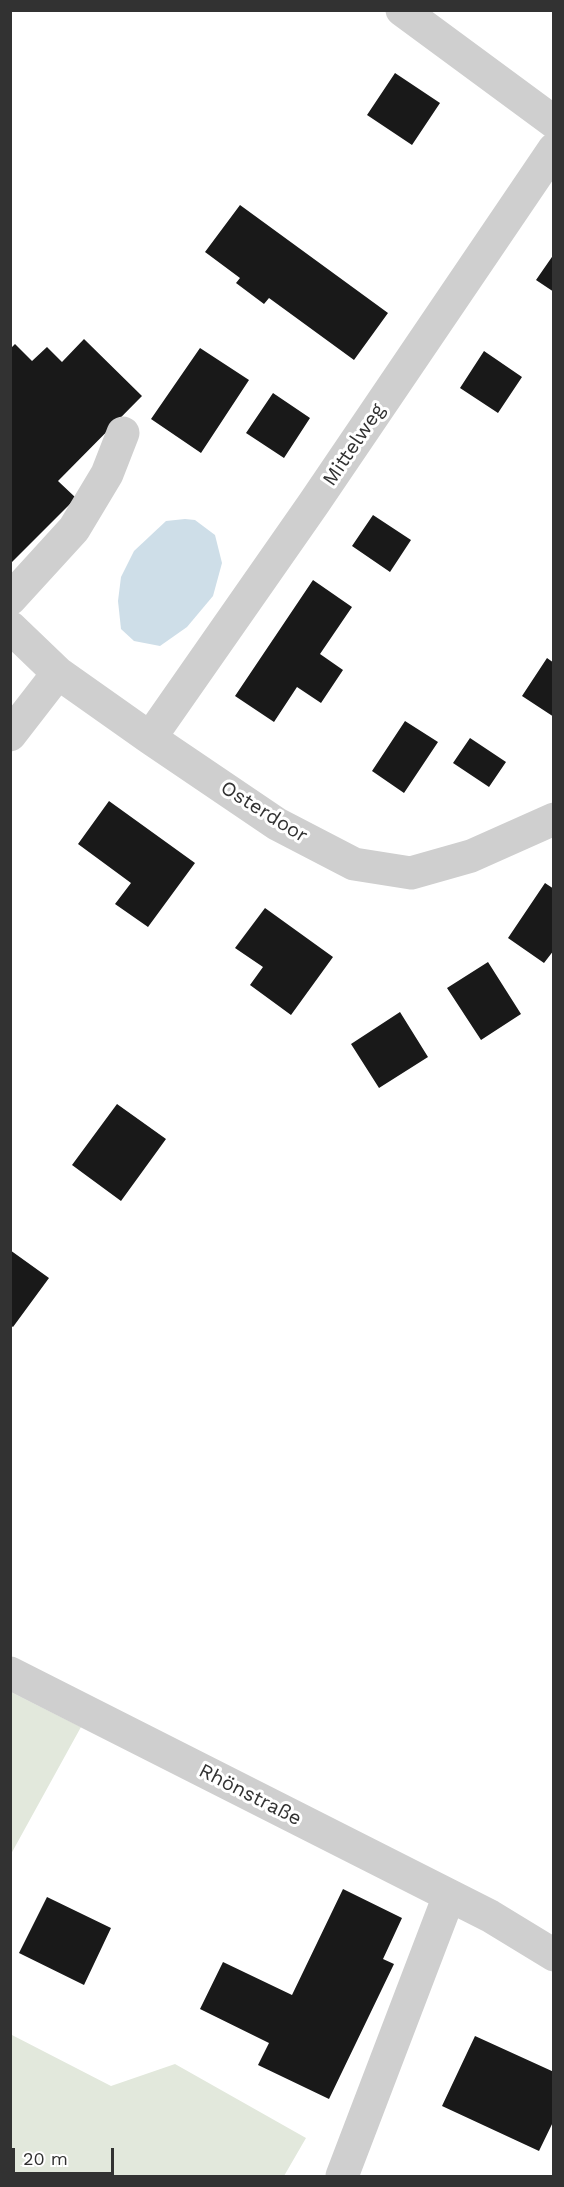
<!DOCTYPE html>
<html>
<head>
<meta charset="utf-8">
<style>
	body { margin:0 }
	#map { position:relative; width:564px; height:2187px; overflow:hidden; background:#fff; font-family:"Work Sans",sans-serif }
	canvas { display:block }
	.frame { position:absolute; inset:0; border:12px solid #323232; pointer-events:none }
	.scale { position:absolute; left:12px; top:2148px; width:102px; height:27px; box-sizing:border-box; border:3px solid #323232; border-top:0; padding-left:8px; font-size:18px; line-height:21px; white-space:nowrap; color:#323232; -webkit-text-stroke:4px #fff; paint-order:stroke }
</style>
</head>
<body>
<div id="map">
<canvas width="564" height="2187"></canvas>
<div class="frame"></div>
<div class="scale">20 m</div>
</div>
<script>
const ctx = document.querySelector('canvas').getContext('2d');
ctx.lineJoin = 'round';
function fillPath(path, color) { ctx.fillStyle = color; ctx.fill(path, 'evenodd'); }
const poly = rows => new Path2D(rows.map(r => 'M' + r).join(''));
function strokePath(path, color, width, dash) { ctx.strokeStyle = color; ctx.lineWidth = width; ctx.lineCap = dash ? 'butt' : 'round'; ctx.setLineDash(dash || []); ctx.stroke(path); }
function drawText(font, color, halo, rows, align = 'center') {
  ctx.font = font + ' "Work Sans",sans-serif'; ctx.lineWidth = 6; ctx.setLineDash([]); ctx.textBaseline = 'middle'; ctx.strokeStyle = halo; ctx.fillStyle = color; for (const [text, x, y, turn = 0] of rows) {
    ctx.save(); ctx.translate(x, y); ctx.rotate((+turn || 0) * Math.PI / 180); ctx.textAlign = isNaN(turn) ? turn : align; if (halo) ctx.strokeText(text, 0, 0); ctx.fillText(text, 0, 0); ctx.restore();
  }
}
const green = poly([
	[11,1692,81,1727,11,1854],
	[10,2034,111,2086,175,2064,306,2138,284,2176,11,2176]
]);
const water = poly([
	[185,519,195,520,215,535,222,563,213,596,187,627,160,646,134,641,121,629,118,601,121,577,134,551,166,521]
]);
const building = poly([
	[395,73,440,103,412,145,367,115],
	[240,205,388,313,354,360,269,298,264,304,236,283,240,278,205,252],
	[554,254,554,292,536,280],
	[84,339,142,396,58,481,76,498,10,564,10,349,15,344,32,361,47,347,62,362],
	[200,348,249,380,201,453,151,419],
	[484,351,522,377,498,413,460,388],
	[273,393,310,418,284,458,246,433],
	[373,515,411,540,390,572,352,546],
	[313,580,352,607,320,654,343,670,321,703,297,687,274,722,235,696],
	[547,658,554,663,554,717,522,696],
	[405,721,438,742,404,793,372,771],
	[470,738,506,762,489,787,453,763],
	[109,801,195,863,148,927,115,904,131,883,78,844],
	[545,883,554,889,554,950,544,963,508,938],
	[265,908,333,957,291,1015,250,985,263,967,235,948],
	[488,962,521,1014,481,1040,447,988],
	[400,1012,428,1057,379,1088,351,1044],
	[117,1104,166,1139,121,1201,72,1165],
	[10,1250,49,1278,13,1327,10,1325],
	[343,1889,402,1918,383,1959,394,1964,329,2099,258,2065,269,2043,200,2009,223,1962,292,1995],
	[47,1897,111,1928,84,1985,19,1953],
	[475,2036,554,2072,554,2120,539,2151,442,2106]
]);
const minor = poly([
	[402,10,554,122],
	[10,599,74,529,107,474,123,433],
	[10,627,58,673,150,738,277,824,354,864,411,873,471,856,554,819],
	[10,735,58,673],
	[150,738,314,503,554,149],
	[10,1673,490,1916,554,1955],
	[342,2176,449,1896]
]);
const streetNames = [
	["Mittelweg",354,445,-56],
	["Osterdoor",264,812,32],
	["Rhönstraße",250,1795,27]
];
fillPath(green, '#e2e8dc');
fillPath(water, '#cedee8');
fillPath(building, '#191919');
strokePath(minor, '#cfcfcf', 33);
drawText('20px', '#323232', '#fff', streetNames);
</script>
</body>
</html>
